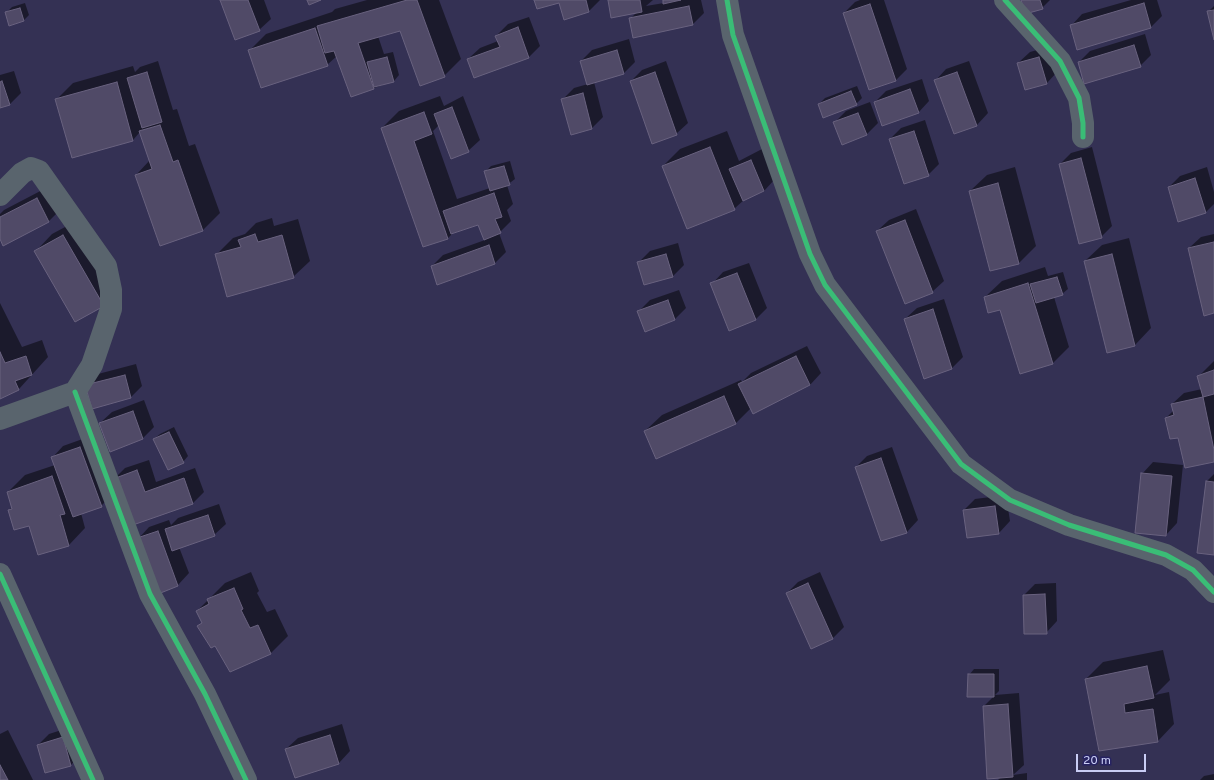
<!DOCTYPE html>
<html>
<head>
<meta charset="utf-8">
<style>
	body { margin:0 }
	#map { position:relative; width:1214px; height:780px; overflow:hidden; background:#343154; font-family:Overpass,sans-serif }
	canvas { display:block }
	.scale { position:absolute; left:1076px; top:754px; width:70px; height:18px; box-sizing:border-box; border:2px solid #cacef5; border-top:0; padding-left:5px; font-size:12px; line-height:14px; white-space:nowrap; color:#cacef5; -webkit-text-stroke:3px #272362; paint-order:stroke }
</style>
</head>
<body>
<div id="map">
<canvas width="1214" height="780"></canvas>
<div class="scale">20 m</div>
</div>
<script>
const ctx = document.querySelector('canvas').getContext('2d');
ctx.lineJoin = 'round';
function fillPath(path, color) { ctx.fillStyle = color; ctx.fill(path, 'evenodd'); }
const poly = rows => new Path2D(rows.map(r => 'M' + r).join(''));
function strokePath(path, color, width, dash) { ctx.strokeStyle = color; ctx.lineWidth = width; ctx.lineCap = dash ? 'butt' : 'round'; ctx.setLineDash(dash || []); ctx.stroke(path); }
const shadow = poly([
	[221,0,264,0,271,19,259,30],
	[367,0,439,0,461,59,444,76,401,30,378,36,384,54,393,52,399,75,394,81,351,96,337,56,327,65,249,51,266,34,332,12,335,9],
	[536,0,600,0,589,11,565,19,560,2],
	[609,0,653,0,646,6,664,3,664,0,701,0,704,13,692,25,630,19,637,12],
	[860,0,884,0,907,69,896,80,870,89,844,13,855,2],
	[1022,0,1050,0,1042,8],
	[1131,0,1157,0,1162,16,1151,27,1077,49,1071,26,1082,14],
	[25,3,29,15,23,21,6,13,12,7],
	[1214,6,1214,37,1208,12],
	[529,17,540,46,529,57,468,59,480,48,498,41,496,36,508,24],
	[1145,34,1151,55,1140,66,1079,62,1090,51],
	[629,39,635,62,624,73,594,82,603,117,592,128,563,99,574,88,588,84,581,61,592,50],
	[1051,46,1058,71,1047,83,1018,63,1030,52],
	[158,61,173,110,177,109,189,146,195,144,220,213,203,230,160,245,136,175,150,160,140,132,133,140,56,100,73,83,133,66,135,72,140,67],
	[666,61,688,123,676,134,631,81,642,70],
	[969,61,988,113,977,125,954,133,935,81,946,69],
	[14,71,21,93,10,104,0,107,0,75],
	[922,79,929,101,918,113,875,102,886,91],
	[857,86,862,98,856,104,819,104,825,98],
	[440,96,444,106,463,96,480,140,468,151,439,125,433,131,457,199,490,188,485,172,491,166,510,161,515,179,507,185,513,204,507,210,511,221,499,233,506,252,495,263,438,283,432,266,443,255,485,240,479,224,453,233,448,238,423,246,382,128,399,111],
	[870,102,878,123,867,134,834,123,846,111],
	[925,120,939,164,928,175,890,139,901,128],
	[727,131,739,161,762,149,775,179,764,191,745,199,734,209,663,166,680,149],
	[1092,147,1112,226,1101,237,1060,164,1071,153],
	[1015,167,1036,246,1019,263,990,270,970,191,987,175],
	[1207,167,1214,192,1214,204,1206,212,1169,187,1180,176],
	[48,187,60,210,49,221,4,244,0,237,0,214,4,210],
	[916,209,944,281,932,292,877,231,889,220],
	[272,218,274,226,298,219,310,261,293,277,216,255,233,238,245,234,256,223],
	[80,219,120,288,104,305,36,251,52,234],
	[1214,234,1214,312,1189,248,1201,237],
	[1129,238,1151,328,1135,345,1085,261,1102,245],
	[678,243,684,265,672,277,638,263,650,251],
	[749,263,767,308,755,320,712,284,723,272],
	[1045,267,1048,276,1063,272,1068,289,1062,294,1054,297,1069,347,1053,363,1001,308,985,297,1002,281],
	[679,290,686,308,674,320,638,312,650,300],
	[944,299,963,357,952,368,905,319,917,308],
	[0,303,22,347,42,340,48,357,19,389,0,398],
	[807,346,821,373,810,385,753,412,751,408,736,423,656,457,645,431,662,415,741,380,742,382,751,373],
	[1214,361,1214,461,1179,436,1166,418,1174,410,1172,404,1184,393,1202,389,1198,377],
	[136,364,142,386,131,397,87,386,98,374],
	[144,400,154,427,143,438,100,423,112,412],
	[174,427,188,456,183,462,154,439,160,434],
	[91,436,112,495,101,506,81,513,85,528,69,545,39,554,30,524,9,510,13,506,8,492,25,475,55,465,52,458,63,446],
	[892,447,918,520,907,532,882,540,856,467,867,456],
	[149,460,156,482,195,468,204,492,193,503,130,525,114,479,125,468],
	[1153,462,1183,465,1177,523,1166,535,1142,474],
	[1214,474,1214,554,1207,481],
	[1006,495,1010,521,999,533,964,510,975,499],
	[219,504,226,524,214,535,179,547,189,573,178,585,158,592,138,539,149,527,169,520,171,525,178,518],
	[251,572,259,591,257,593,267,612,275,609,288,636,271,653,230,671,216,645,198,626,203,622,197,611,225,583],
	[820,572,844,627,833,638,787,593,798,582],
	[1056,583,1057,621,1046,633,1024,595,1035,584],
	[1163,650,1170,680,1155,695,1169,692,1174,724,1158,741,1099,750,1086,679,1103,662],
	[974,669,999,669,999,691,995,695,1019,693,1024,765,1013,775,1027,773,1027,780,998,780,1001,777,984,706,994,696,969,675],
	[342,724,350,751,339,763,295,777,286,749,298,738],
	[74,726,82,753,71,765,46,772,38,745,49,734],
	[8,730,33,780,0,780,0,734],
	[1214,774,1214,780,1200,780,1204,776]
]);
const building = poly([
	[220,0,248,0,260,31,235,40,220,0],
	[307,0,321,0,309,5,307,0],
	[407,0,417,0,445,77,420,86,400,31,358,43,374,89,351,97,334,51,325,53,317,26,407,0],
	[534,0,586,0,589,12,564,20,559,3,537,9,534,0],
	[608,0,640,0,642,12,611,18,608,0],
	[663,0,681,0,663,4,663,0],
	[1021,0,1040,0,1043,9,1025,14,1021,0],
	[1144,3,1151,28,1077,50,1070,25,1144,3],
	[870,4,896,81,869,90,843,13,870,4],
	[689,6,693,25,633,38,629,18,689,6],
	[20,8,24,21,9,26,5,12,20,8],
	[1214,10,1214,40,1207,11,1214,10],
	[518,27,529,58,474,78,467,59,500,47,495,36,518,27],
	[315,28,328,66,261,88,248,50,315,28],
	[1134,45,1141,67,1084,84,1078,62,1134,45],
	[617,50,624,74,587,85,580,61,617,50],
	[387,57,394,82,374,87,367,62,387,57],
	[1039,57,1047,84,1025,90,1017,63,1039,57],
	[147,72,162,122,142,128,127,78,147,72],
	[655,72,677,135,652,144,630,81,655,72],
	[957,72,977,126,954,134,934,80,957,72],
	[2,81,10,105,0,108,0,82,2,81],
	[117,82,133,141,72,158,55,99,117,82],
	[910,89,919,113,882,126,874,102,910,89],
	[851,91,857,105,823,118,818,104,851,91],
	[583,93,592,129,571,135,561,99,583,93],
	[452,107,469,152,451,159,434,114,452,107],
	[424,112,432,134,414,141,448,239,423,247,381,128,424,112],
	[858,113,867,135,842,145,833,122,858,113],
	[160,125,173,162,178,160,203,231,160,246,135,175,152,169,139,131,160,125],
	[914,131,929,176,904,184,889,139,914,131],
	[710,147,735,210,687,229,662,166,710,147],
	[1081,158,1102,238,1079,244,1059,164,1081,158],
	[751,160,764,191,743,201,729,169,751,160],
	[504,166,510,185,490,191,484,171,504,166],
	[1195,178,1206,213,1178,222,1168,187,1195,178],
	[998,183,1019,264,990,271,969,191,998,183],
	[494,193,502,217,495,219,501,233,484,240,478,225,451,234,443,211,494,193],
	[37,198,49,222,3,246,0,239,0,217,37,198],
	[905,220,933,293,905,304,876,231,905,220],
	[255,234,258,242,282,235,294,278,227,297,215,254,241,247,238,240,255,234],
	[63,235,104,306,75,322,34,251,63,235],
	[1214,242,1214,313,1204,316,1188,248,1214,242],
	[489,245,495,264,437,285,431,266,489,245],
	[666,254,673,277,644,285,637,262,666,254],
	[1112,254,1135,346,1107,353,1084,261,1112,254],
	[737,273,756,320,729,331,710,283,737,273],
	[1057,277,1063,295,1036,303,1030,284,1057,277],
	[1028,283,1053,364,1020,374,1000,310,988,313,984,297,1028,283],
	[668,300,675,320,645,332,637,311,668,300],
	[933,309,952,369,924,379,904,319,933,309],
	[0,352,5,363,26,356,32,375,15,381,19,390,0,399,0,352],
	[796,356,810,385,753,414,738,384,796,356],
	[1214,370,1214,394,1203,397,1197,376,1214,370],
	[125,375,131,398,92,409,85,385,125,375],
	[724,396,736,424,656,459,644,431,724,396],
	[1203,397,1214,450,1214,462,1185,468,1178,438,1170,439,1165,418,1174,415,1171,404,1203,397],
	[133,411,143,439,110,452,99,423,133,411],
	[169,432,184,463,168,470,153,439,169,432],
	[80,447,102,507,73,517,51,457,80,447],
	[881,458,907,533,881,541,855,467,881,458],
	[137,470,145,492,184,478,193,504,130,526,113,479,137,470],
	[1141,473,1172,476,1166,536,1135,533,1141,473],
	[52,476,65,514,60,515,69,546,38,555,29,526,14,530,8,510,12,509,7,492,52,476],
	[1206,481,1214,482,1214,555,1197,553,1206,481],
	[995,506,999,534,967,538,963,510,995,506],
	[208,515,215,536,172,551,165,529,208,515],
	[158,531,178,586,158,594,137,538,158,531],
	[808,583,833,639,811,649,786,593,808,583],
	[234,588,243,609,241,610,250,628,258,625,271,654,230,672,215,646,211,648,197,626,202,623,196,611,209,604,207,599,234,588],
	[1045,594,1047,634,1024,634,1023,595,1045,594],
	[1147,666,1154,698,1124,704,1125,713,1153,709,1158,742,1099,751,1085,679,1147,666],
	[968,674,994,674,994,697,967,697,968,674],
	[1008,704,1013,777,987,779,983,706,1008,704],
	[330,735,339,764,295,778,285,749,330,735],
	[63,737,71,766,45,773,37,745,63,737],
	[0,765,8,780,0,780,0,765]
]);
const street = poly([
	[727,0,733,35,810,254,825,285,961,464,1010,500,1069,525,1166,555,1193,570,1214,592],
	[1005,0,1060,61,1079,98,1083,123,1083,137],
	[0,195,22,173,31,168,39,171,106,266,111,290,111,309,92,365,75,392,0,419],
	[75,392,150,594,205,694,246,780],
	[0,574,93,780]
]);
const cycleway = poly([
	[727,0,733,35,810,254,825,285,961,464,1010,500,1069,525,1166,555,1193,570,1214,592],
	[1005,0,1060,61,1079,98,1083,123,1083,137],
	[75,392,150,594,205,694,246,780],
	[0,574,93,780]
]);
fillPath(shadow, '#0007');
fillPath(building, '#504a67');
strokePath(building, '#69627f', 1);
strokePath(street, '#59646d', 22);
strokePath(cycleway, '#3abd76', 5);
</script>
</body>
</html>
